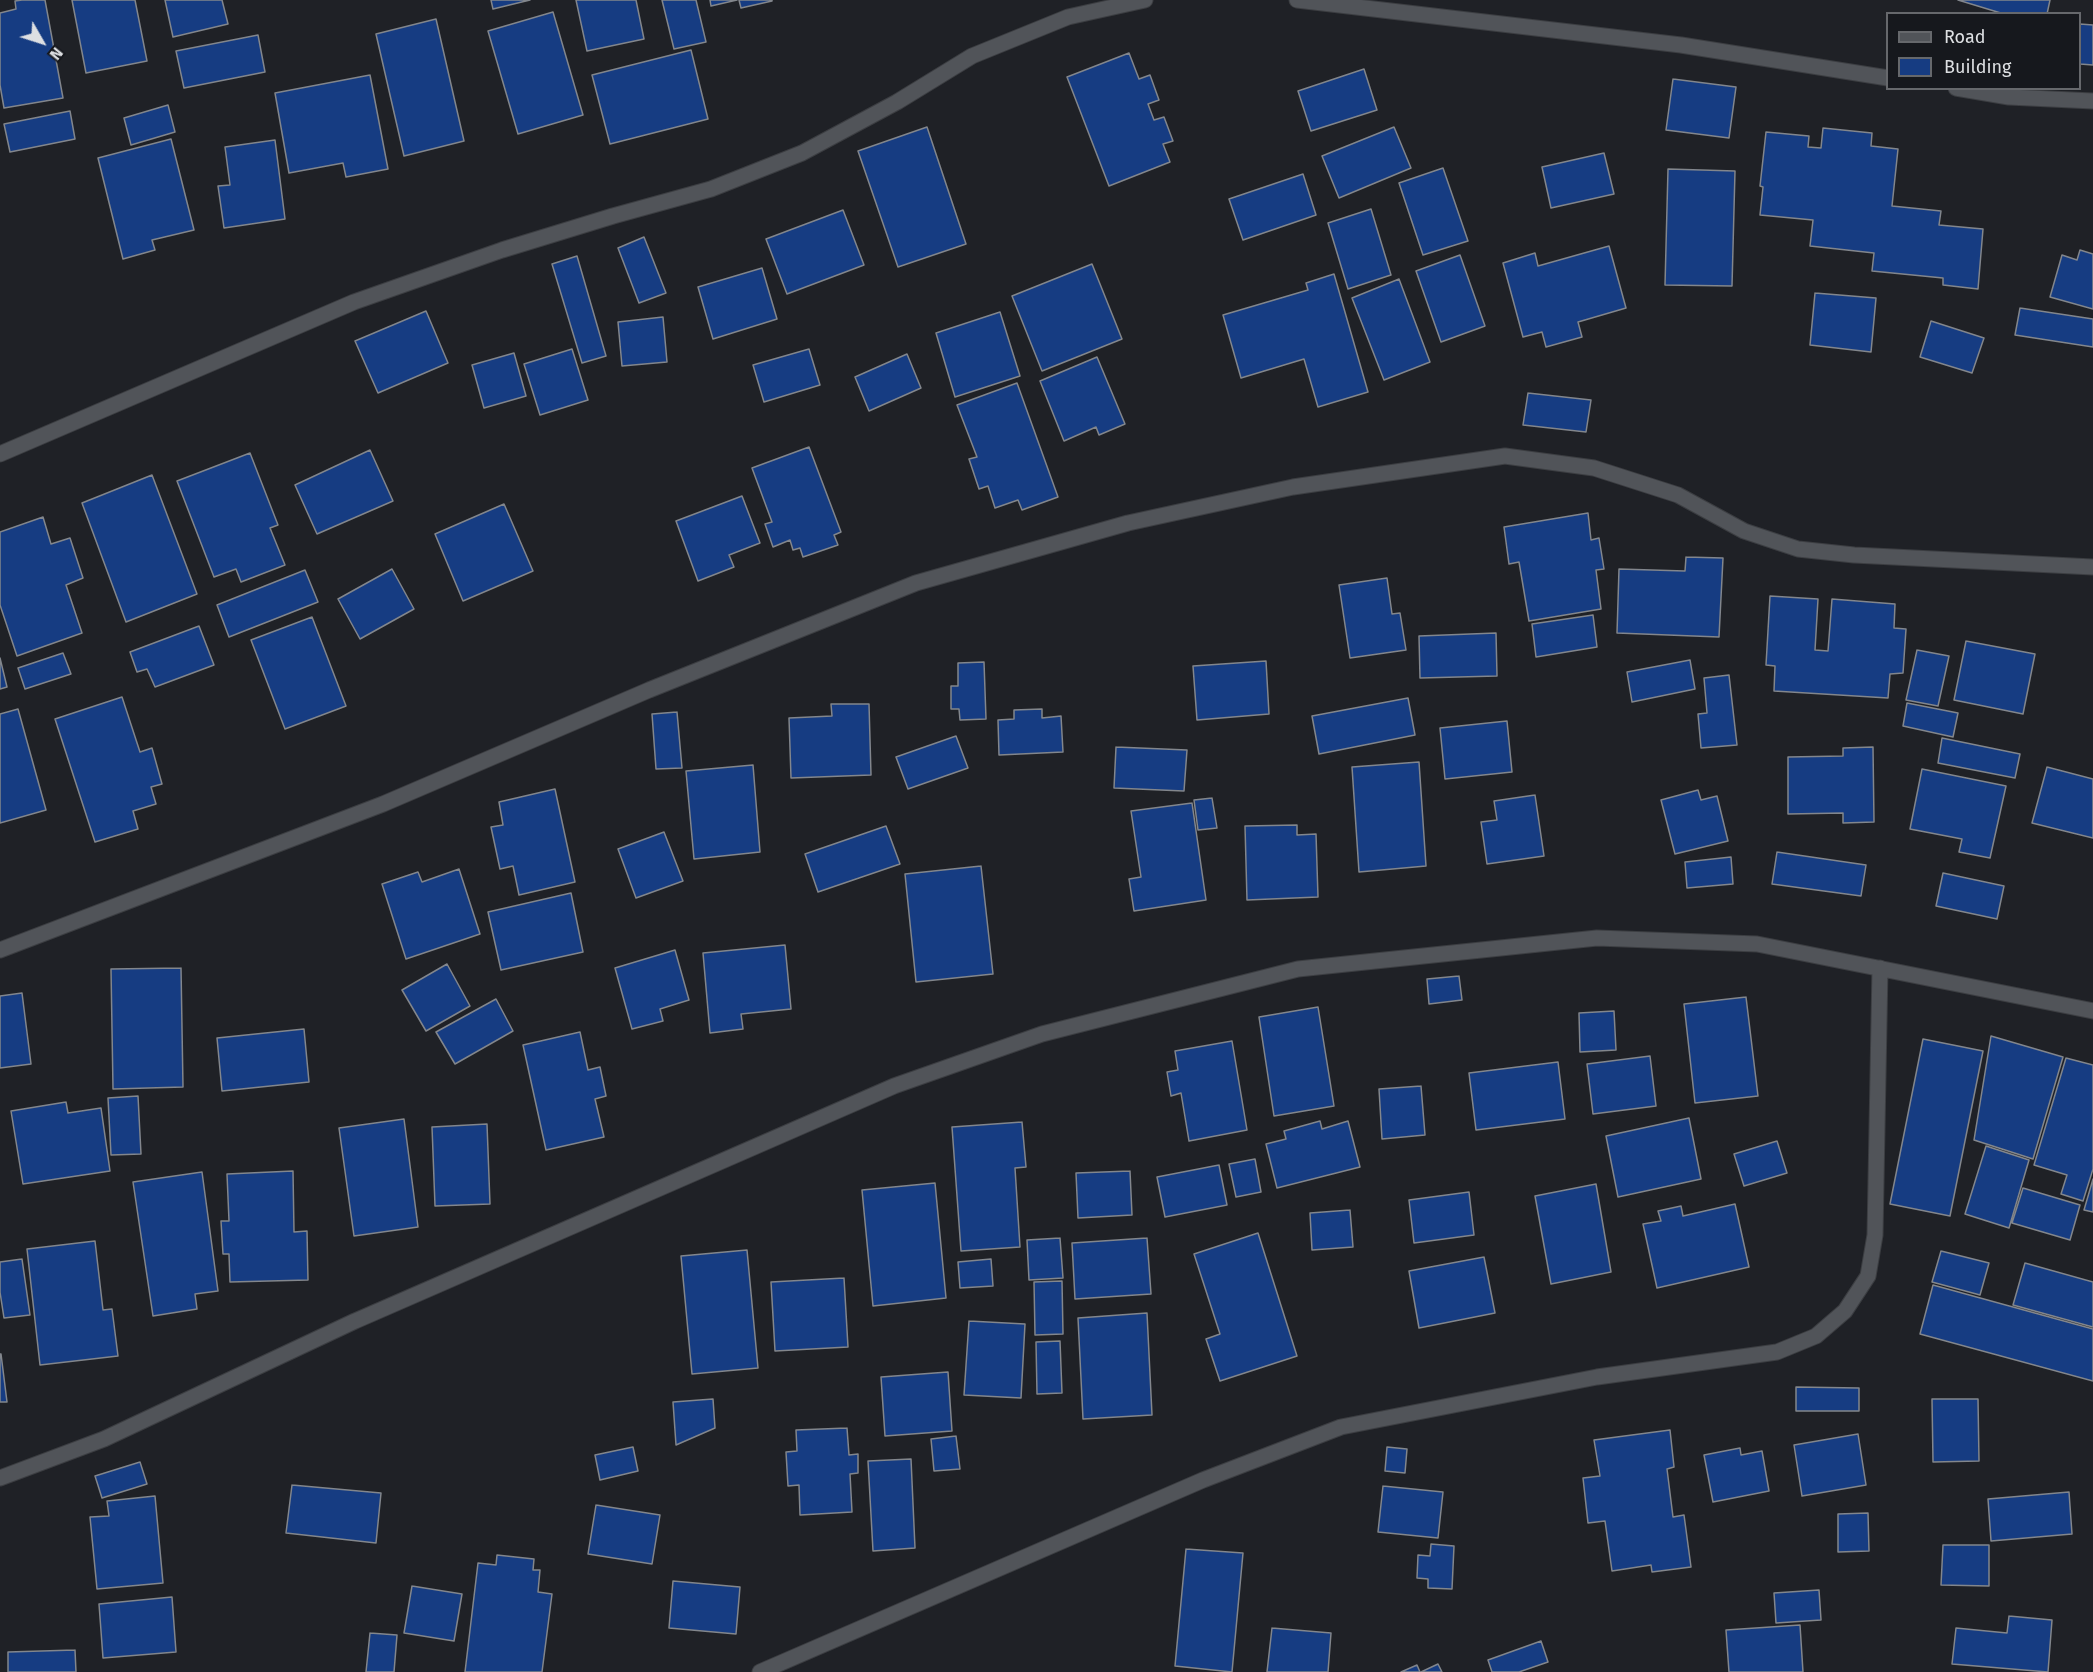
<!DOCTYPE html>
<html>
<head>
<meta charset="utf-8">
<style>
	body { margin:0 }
	#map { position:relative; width:2093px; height:1672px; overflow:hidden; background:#1f2126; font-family:"Fira Sans",sans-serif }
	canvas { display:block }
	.legend { position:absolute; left:1886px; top:12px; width:195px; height:78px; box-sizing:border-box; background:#16181d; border:2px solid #66686c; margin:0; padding:8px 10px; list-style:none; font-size:18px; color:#dddfe2 }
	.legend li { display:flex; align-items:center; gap:12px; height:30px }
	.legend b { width:30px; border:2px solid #66686c }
	.north { position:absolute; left:12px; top:12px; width:60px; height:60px; -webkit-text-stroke:4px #16181d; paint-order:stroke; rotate:129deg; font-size:16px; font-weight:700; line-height:24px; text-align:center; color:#dddfe2 }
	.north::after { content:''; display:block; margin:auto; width:21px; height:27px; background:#dddfe2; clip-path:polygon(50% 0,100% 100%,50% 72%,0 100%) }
</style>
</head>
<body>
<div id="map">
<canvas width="2093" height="1672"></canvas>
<ul class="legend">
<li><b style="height:8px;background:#515459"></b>Road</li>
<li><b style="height:16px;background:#163c82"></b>Building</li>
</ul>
<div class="north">N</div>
</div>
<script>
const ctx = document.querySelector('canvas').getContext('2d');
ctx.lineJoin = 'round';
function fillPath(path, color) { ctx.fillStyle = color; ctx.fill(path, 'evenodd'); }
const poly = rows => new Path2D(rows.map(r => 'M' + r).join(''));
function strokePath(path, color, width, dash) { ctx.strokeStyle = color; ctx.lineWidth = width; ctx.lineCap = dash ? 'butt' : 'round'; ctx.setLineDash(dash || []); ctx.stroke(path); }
const building = poly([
	[22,0,45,0,63,98,4,108,0,85,0,13,16,9,15,1,22,0],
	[72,0,135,0,147,61,86,73,72,0],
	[165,0,222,0,228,24,173,37,165,0],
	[491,0,530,0,493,9,491,0],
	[576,0,636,0,644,39,587,51,576,0],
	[662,0,696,0,706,42,674,49,662,0],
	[710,0,737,0,711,6,710,0],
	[739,0,772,0,772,1,741,8,739,0],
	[1958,0,2050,0,2047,14,2004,14,1958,0],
	[553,12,583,115,518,134,488,31,553,12],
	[436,19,464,141,404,156,376,34,436,19],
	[2080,24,2093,25,2093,65,2080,64,2080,24],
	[258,35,265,72,184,88,176,51,258,35],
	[691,50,708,119,610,144,592,75,691,50],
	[1129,53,1139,79,1150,75,1159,100,1148,104,1154,120,1164,117,1173,141,1163,144,1170,162,1109,186,1067,77,1129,53],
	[1364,69,1377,110,1311,131,1298,91,1364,69],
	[370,75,388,169,346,177,343,163,289,173,275,93,370,75],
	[1673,79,1736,87,1729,138,1666,130,1673,79],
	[168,105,175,132,131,145,124,118,168,105],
	[70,111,75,139,10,152,4,124,70,111],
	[927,127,966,244,898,267,858,151,927,127],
	[1394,127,1411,168,1339,198,1322,156,1394,127],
	[1823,128,1872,133,1871,146,1898,149,1892,206,1941,211,1939,225,1983,229,1978,289,1943,285,1943,278,1872,271,1874,253,1810,246,1813,220,1760,215,1763,187,1760,186,1766,132,1809,136,1808,147,1821,148,1823,128],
	[171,139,194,230,152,240,155,250,123,259,98,158,171,139],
	[275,140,285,219,224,228,218,186,230,185,225,147,275,140],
	[1604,153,1614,194,1551,208,1542,167,1604,153],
	[1443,168,1468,241,1423,255,1399,183,1443,168],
	[1668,169,1735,171,1732,286,1665,285,1668,169],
	[1303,174,1316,215,1243,240,1229,199,1303,174],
	[1371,209,1391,275,1348,289,1328,223,1371,209],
	[843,210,864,265,787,294,766,239,843,210],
	[644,237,666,293,639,303,618,248,644,237],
	[1609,246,1626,308,1578,322,1582,337,1546,347,1542,332,1523,337,1503,263,1535,253,1538,266,1609,246],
	[2080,250,2093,254,2093,309,2050,297,2062,255,2077,260,2080,250],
	[1460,255,1485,326,1441,342,1416,271,1460,255],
	[577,256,606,356,582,363,552,264,577,256],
	[1092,264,1122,339,1042,371,1012,296,1092,264],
	[762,268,777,319,713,339,698,287,762,268],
	[1334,274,1368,392,1318,407,1304,359,1241,378,1223,315,1308,290,1306,283,1334,274],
	[1399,279,1430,362,1384,380,1352,298,1399,279],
	[1815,293,1876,298,1871,352,1810,345,1815,293],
	[2020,308,2093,319,2093,347,2015,335,2020,308],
	[426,311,448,363,378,393,355,341,426,311],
	[1000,312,1020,376,955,397,936,333,1000,312],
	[663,317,667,362,622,366,618,322,663,317],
	[1931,321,1984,338,1972,373,1920,357,1931,321],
	[572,349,588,400,540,415,524,364,572,349],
	[809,349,820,385,764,402,753,365,809,349],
	[514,353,526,396,484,408,472,365,514,353],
	[907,354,921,388,869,411,855,377,907,354],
	[1097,357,1125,424,1099,435,1096,427,1064,441,1040,381,1097,357],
	[1017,383,1058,497,1022,510,1018,500,995,508,988,486,979,489,969,459,977,457,957,405,1017,383],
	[1528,393,1591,400,1586,432,1523,425,1528,393],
	[809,447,841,532,834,535,838,545,803,557,800,548,793,550,790,540,773,547,765,524,772,522,752,468,809,447],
	[370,450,393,501,317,534,295,485,370,450],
	[250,453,278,525,270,528,285,565,241,582,236,569,214,577,177,481,250,453],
	[152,475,197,594,126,622,82,503,152,475],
	[742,496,760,543,729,555,734,567,698,581,676,521,742,496],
	[504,504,533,571,463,601,435,534,504,504],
	[1588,513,1591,540,1599,538,1604,569,1596,570,1601,609,1529,621,1519,562,1509,564,1504,527,1588,513],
	[43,517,51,544,70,538,83,578,66,585,82,633,17,656,0,605,0,532,43,517],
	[1686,557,1723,558,1719,637,1617,633,1619,569,1685,571,1686,557],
	[392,569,414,609,360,639,338,599,392,569],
	[305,570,318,602,229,637,217,605,305,570],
	[1387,578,1392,614,1400,613,1406,650,1350,658,1339,585,1387,578],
	[1770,596,1818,599,1815,650,1828,651,1832,599,1895,604,1894,628,1906,629,1903,673,1890,674,1888,698,1774,691,1775,666,1766,665,1770,596],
	[1593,615,1597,647,1536,657,1532,624,1593,615],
	[312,617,346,706,285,729,251,640,312,617],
	[199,626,214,665,155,687,147,669,137,672,130,652,199,626],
	[1496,633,1497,676,1420,678,1419,636,1496,633],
	[1966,641,2035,654,2023,714,1954,700,1966,641],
	[1917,650,1949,656,1938,706,1906,700,1917,650],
	[63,653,71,674,25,689,18,668,63,653],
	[0,658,7,687,0,689,0,658],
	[1690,660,1695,689,1632,702,1627,672,1690,660],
	[1266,661,1269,714,1197,720,1193,666,1266,661],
	[984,662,986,719,960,720,959,709,951,709,951,686,958,686,958,663,984,662],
	[1729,675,1737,745,1701,748,1698,714,1707,713,1704,678,1729,675],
	[122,697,140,752,152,748,162,784,151,787,156,804,133,811,138,829,95,842,55,719,122,697],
	[1408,698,1415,735,1319,754,1312,716,1408,698],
	[1907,703,1958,713,1953,737,1903,726,1907,703],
	[831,704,869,704,871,775,791,778,789,718,832,716,831,704],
	[18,709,46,810,0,823,0,714,18,709],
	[1042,709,1042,718,1061,716,1063,752,999,755,998,720,1014,719,1014,710,1042,709],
	[677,712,682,768,656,769,652,714,677,712],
	[1507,721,1512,772,1445,779,1440,728,1507,721],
	[956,736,968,768,908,789,896,757,956,736],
	[1942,738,2020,754,2015,778,1938,763,1942,738],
	[1116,747,1187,750,1184,791,1114,788,1116,747],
	[1873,747,1874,822,1843,823,1843,813,1788,814,1788,757,1843,756,1843,748,1873,747],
	[1419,762,1426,866,1359,872,1352,767,1419,762],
	[753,765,760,852,694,859,686,771,753,765],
	[2047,767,2093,779,2093,838,2032,823,2047,767],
	[1922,769,2006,786,1990,858,1959,852,1962,839,1910,829,1922,769],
	[555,789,575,882,519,895,513,866,500,869,491,827,503,825,499,802,555,789],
	[1698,790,1701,800,1717,796,1728,841,1675,854,1661,800,1698,790],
	[1535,795,1544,856,1487,864,1481,822,1497,820,1494,801,1535,795],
	[1212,798,1217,828,1198,830,1194,800,1212,798],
	[1192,803,1206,900,1134,911,1129,879,1141,877,1131,811,1192,803],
	[1297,825,1297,835,1316,834,1318,897,1247,900,1245,826,1297,825],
	[886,826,900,864,818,892,805,854,886,826],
	[664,832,683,881,636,898,618,849,664,832],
	[1777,852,1866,865,1861,896,1772,884,1777,852],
	[1731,857,1733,884,1687,888,1685,862,1731,857],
	[981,866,993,974,916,982,905,874,981,866],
	[459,869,480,934,406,959,382,884,418,872,422,882,459,869],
	[1943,873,2004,886,1997,919,1936,906,1943,873],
	[571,893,583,952,501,970,488,912,571,893],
	[785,945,791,1009,741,1014,743,1029,710,1033,703,953,785,945],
	[675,950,689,1000,660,1009,663,1021,632,1029,615,968,675,950],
	[447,964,470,1006,426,1031,402,990,447,964],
	[181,968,183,1087,113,1089,111,969,181,968],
	[1459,976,1462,1000,1429,1004,1427,979,1459,976],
	[22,993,31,1064,0,1068,0,996,22,993],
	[1746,997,1758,1096,1695,1103,1684,1004,1746,997],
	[496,999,513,1031,455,1064,436,1032,496,999],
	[1318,1007,1334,1106,1274,1116,1259,1017,1318,1007],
	[1614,1011,1616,1050,1580,1052,1579,1013,1614,1011],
	[304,1029,309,1082,222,1091,217,1038,304,1029],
	[580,1032,588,1070,600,1067,606,1096,595,1099,604,1137,546,1150,523,1045,580,1032],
	[1991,1036,2063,1057,2033,1159,1974,1140,1991,1036],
	[1923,1039,1983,1051,1950,1216,1890,1204,1923,1039],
	[1232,1041,1247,1130,1189,1141,1181,1093,1171,1096,1167,1072,1178,1070,1175,1051,1232,1041],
	[1650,1056,1656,1106,1593,1114,1587,1064,1650,1056],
	[2066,1058,2093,1065,2093,1169,2083,1201,2061,1194,2067,1175,2034,1165,2066,1058],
	[1558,1062,1565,1119,1476,1130,1469,1073,1558,1062],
	[1421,1086,1425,1135,1382,1139,1379,1089,1421,1086],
	[138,1096,141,1154,111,1155,108,1098,138,1096],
	[66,1102,68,1113,101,1108,110,1171,23,1184,11,1111,66,1102],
	[1689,1118,1701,1179,1618,1197,1606,1136,1689,1118],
	[404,1119,418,1227,354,1236,339,1128,404,1119],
	[1320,1121,1322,1129,1348,1121,1360,1167,1277,1188,1266,1144,1286,1139,1284,1131,1320,1121],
	[1022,1122,1026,1167,1015,1168,1020,1247,961,1251,952,1127,1022,1122],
	[487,1124,490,1204,435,1206,432,1127,487,1124],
	[1777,1141,1787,1173,1744,1186,1734,1154,1777,1141],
	[1986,1146,2029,1160,2009,1228,1965,1214,1986,1146],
	[1255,1159,1261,1192,1236,1197,1229,1164,1255,1159],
	[1219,1165,1227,1205,1165,1217,1157,1177,1219,1165],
	[293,1171,294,1232,307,1231,308,1280,230,1282,229,1254,223,1254,221,1221,229,1221,227,1174,293,1171],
	[1130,1171,1132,1215,1078,1218,1076,1173,1130,1171],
	[202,1172,218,1291,195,1294,197,1309,153,1316,133,1182,202,1172],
	[2093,1179,2093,1212,2084,1210,2093,1179],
	[935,1183,946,1298,873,1306,862,1190,935,1183],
	[1596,1184,1611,1272,1551,1284,1535,1196,1596,1184],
	[2023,1188,2080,1205,2070,1240,2012,1223,2023,1188],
	[1469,1192,1474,1235,1414,1243,1409,1200,1469,1192],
	[1735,1204,1749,1267,1657,1288,1643,1224,1661,1221,1658,1211,1681,1206,1683,1216,1735,1204],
	[1350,1210,1353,1247,1312,1250,1310,1213,1350,1210],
	[1258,1233,1297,1356,1220,1381,1206,1339,1220,1334,1194,1254,1258,1233],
	[1060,1238,1063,1278,1029,1280,1027,1240,1060,1238],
	[1147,1238,1151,1294,1075,1299,1072,1243,1147,1238],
	[95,1241,103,1310,112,1309,118,1356,40,1365,27,1249,95,1241],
	[747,1250,758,1368,692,1374,681,1256,747,1250],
	[1941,1251,1989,1263,1980,1295,1932,1282,1941,1251],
	[1484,1257,1495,1313,1419,1328,1409,1271,1484,1257],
	[22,1259,30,1315,4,1318,0,1292,0,1262,22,1259],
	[991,1259,993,1286,960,1288,958,1262,991,1259],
	[2025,1263,2093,1282,2093,1327,2013,1305,2025,1263],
	[844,1278,848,1347,775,1351,771,1282,844,1278],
	[1062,1281,1063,1334,1035,1335,1034,1282,1062,1281],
	[1933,1285,2093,1329,2093,1381,1920,1334,1933,1285],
	[1147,1313,1152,1415,1083,1419,1078,1318,1147,1313],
	[969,1321,1025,1324,1021,1398,964,1395,969,1321],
	[1060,1341,1062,1393,1037,1394,1036,1342,1060,1341],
	[1,1354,7,1402,0,1402,0,1354,1,1354],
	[948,1372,952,1431,885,1436,881,1377,948,1372],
	[1796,1387,1859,1388,1859,1411,1796,1411,1796,1387],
	[713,1399,715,1428,676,1445,673,1402,713,1399],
	[1932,1399,1978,1399,1979,1461,1933,1462,1932,1399],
	[847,1428,849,1455,858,1454,858,1473,850,1474,852,1512,800,1515,799,1485,788,1486,786,1452,797,1451,796,1430,847,1428],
	[1670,1430,1674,1467,1667,1469,1673,1517,1684,1515,1691,1567,1652,1572,1651,1565,1612,1571,1605,1521,1588,1523,1583,1478,1600,1476,1594,1440,1670,1430],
	[1858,1434,1866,1485,1802,1496,1794,1445,1858,1434],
	[956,1436,960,1469,934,1471,931,1439,956,1436],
	[633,1447,638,1471,600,1480,595,1455,633,1447],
	[1387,1447,1407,1449,1405,1473,1385,1471,1387,1447],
	[1740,1448,1741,1455,1762,1451,1769,1491,1713,1502,1704,1455,1740,1448],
	[911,1459,915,1548,873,1551,868,1461,911,1459],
	[140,1462,147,1484,102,1498,95,1476,140,1462],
	[292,1485,381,1493,376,1543,286,1533,292,1485],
	[1383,1486,1443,1492,1438,1538,1378,1532,1383,1486],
	[2069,1492,2072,1534,1991,1541,1988,1499,2069,1492],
	[155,1496,163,1583,97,1589,90,1517,109,1516,107,1501,155,1496],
	[596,1505,660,1515,652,1564,588,1554,596,1505],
	[1868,1513,1869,1551,1838,1552,1838,1514,1868,1513],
	[1431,1544,1454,1546,1452,1589,1428,1588,1428,1579,1417,1578,1418,1555,1430,1556,1431,1544],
	[1943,1545,1989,1545,1989,1586,1941,1585,1943,1545],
	[1186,1549,1243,1553,1232,1672,1175,1666,1186,1549],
	[497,1555,534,1559,533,1570,540,1570,538,1592,552,1594,542,1672,465,1672,478,1563,496,1565,497,1555],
	[673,1581,740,1587,736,1634,669,1628,673,1581],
	[412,1586,462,1594,454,1641,404,1633,412,1586],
	[1819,1590,1821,1620,1776,1623,1774,1593,1819,1590],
	[172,1597,176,1652,103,1658,99,1604,172,1597],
	[2009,1616,2052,1620,2048,1672,1952,1664,1956,1628,2007,1633,2009,1616],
	[1800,1625,1803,1672,1729,1672,1726,1630,1800,1625],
	[1272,1628,1331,1633,1328,1672,1267,1672,1272,1628],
	[370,1633,397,1635,394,1672,366,1672,370,1633],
	[1541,1641,1548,1662,1519,1672,1492,1672,1488,1660,1541,1641],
	[75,1650,76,1672,8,1672,8,1652,75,1650],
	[1438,1664,1442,1672,1421,1672,1438,1664],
	[1417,1665,1420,1672,1401,1672,1417,1665]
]);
const minor = poly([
	[1297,0,1681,45,1888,78],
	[1956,88,2009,97,2093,101],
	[0,454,354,302,502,250,613,216,711,189,802,153,897,102,972,56,1068,17,1145,0],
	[0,950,383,804,649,690,916,583,1128,523,1293,487,1505,456,1594,468,1678,495,1744,531,1798,549,1854,555,2093,567],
	[0,1478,104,1439,355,1321,894,1086,1042,1034,1298,969,1597,938,1757,944,2093,1011],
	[760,1672,1203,1480,1341,1427,1597,1377,1777,1352,1816,1336,1845,1311,1868,1276,1875,1235,1880,968]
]);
fillPath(building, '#163c82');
strokePath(building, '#82868c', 1.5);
strokePath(minor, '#3c3e42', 17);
strokePath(minor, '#515459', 15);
</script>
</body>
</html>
